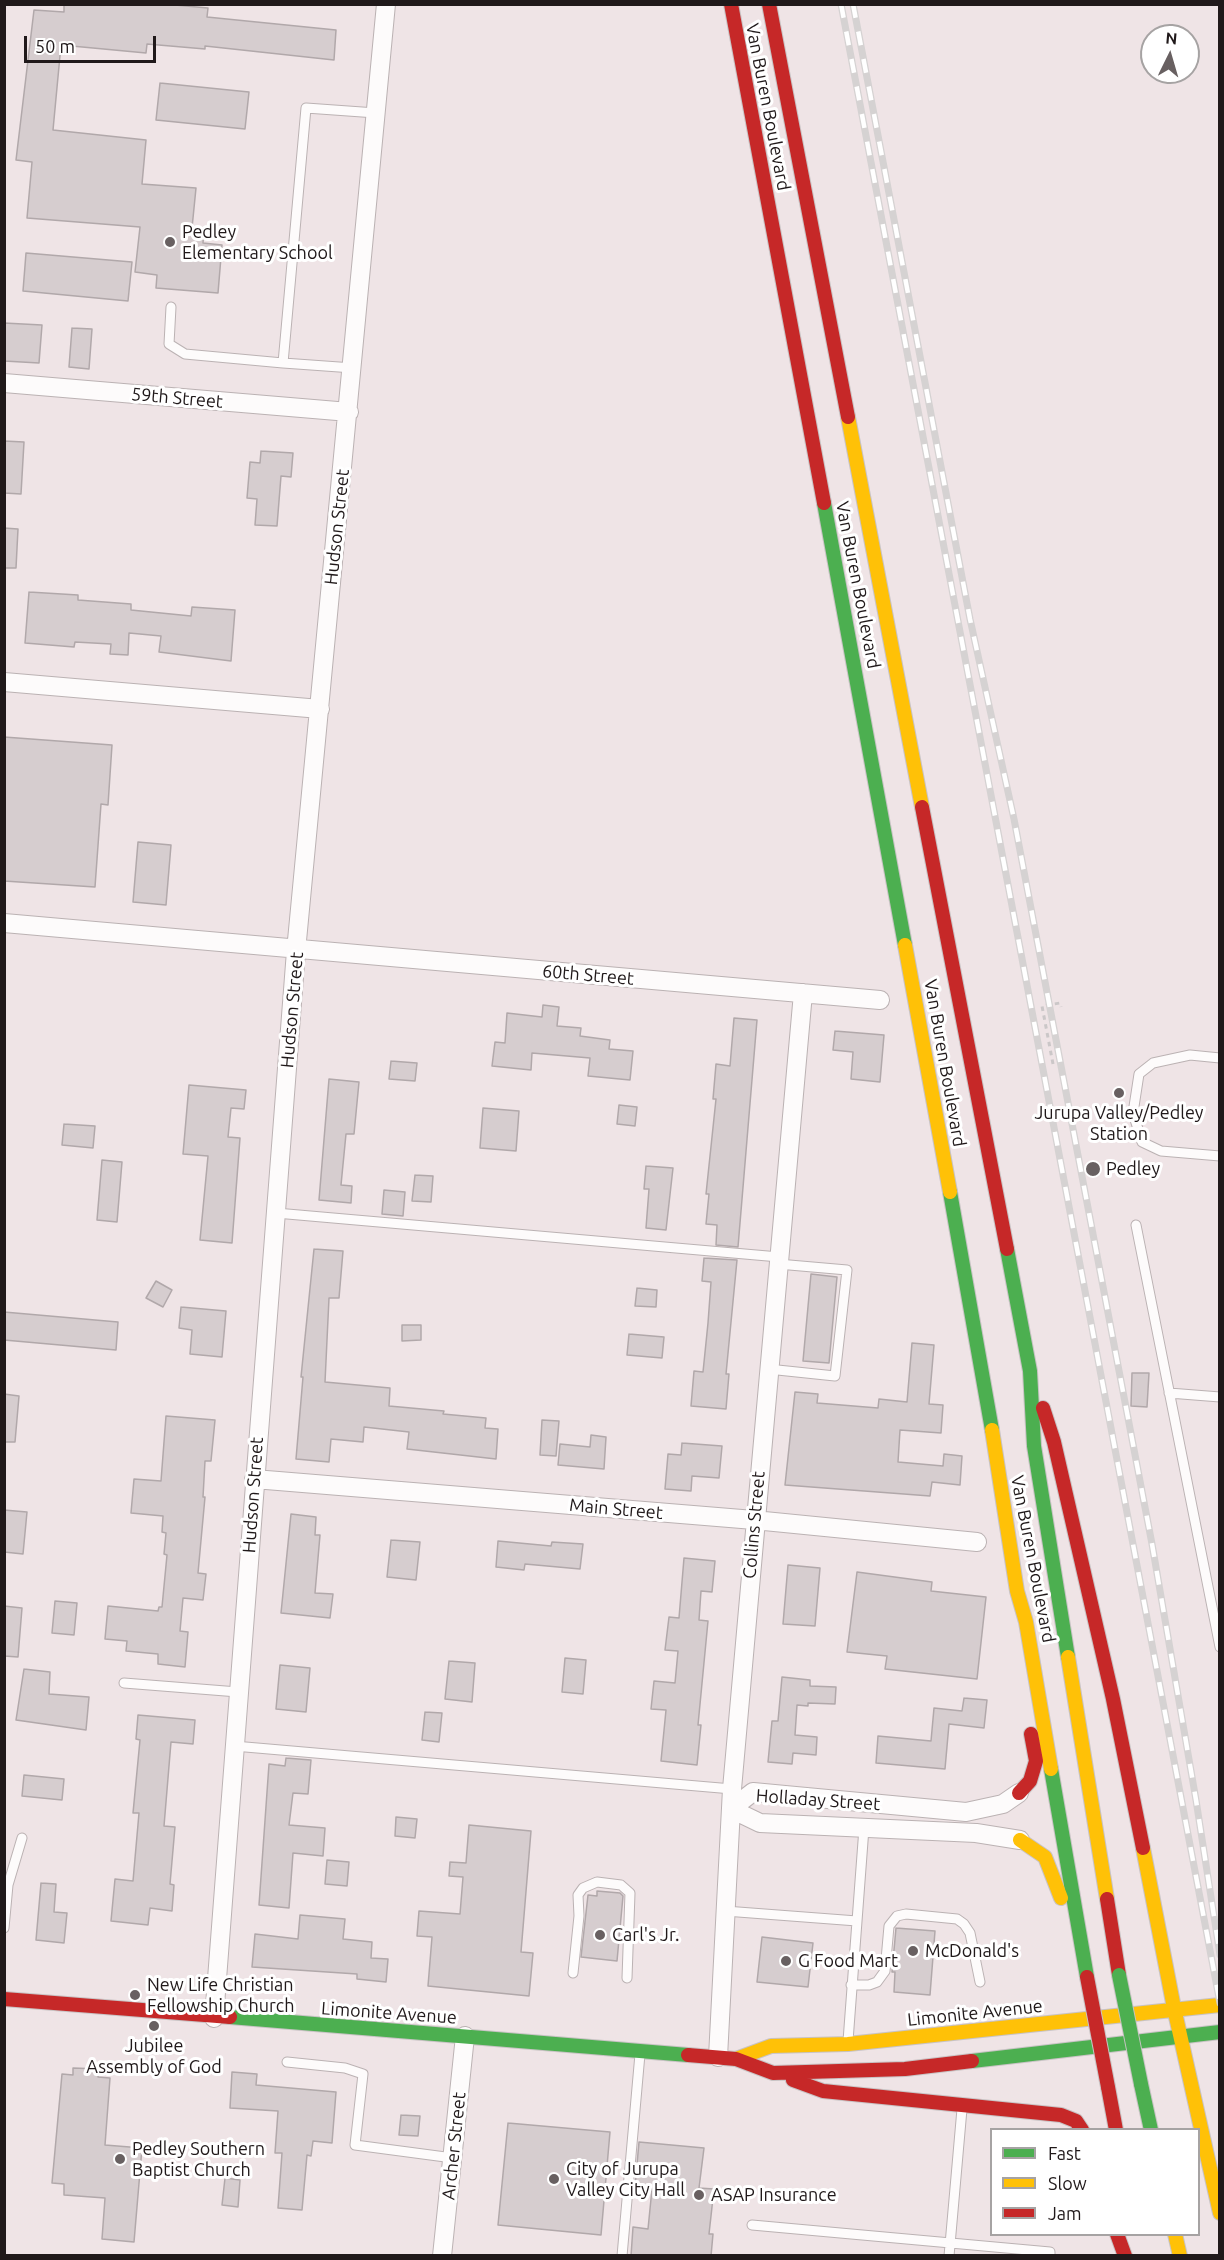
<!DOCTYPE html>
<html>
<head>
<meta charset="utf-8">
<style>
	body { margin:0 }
	#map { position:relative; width:1224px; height:2260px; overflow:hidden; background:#efe4e6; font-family:Ubuntu,sans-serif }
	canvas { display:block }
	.frame { position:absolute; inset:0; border:6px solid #20191a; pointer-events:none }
	.legend { position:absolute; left:990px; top:2128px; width:210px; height:108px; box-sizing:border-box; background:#fff; border:2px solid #a6a3a3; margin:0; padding:8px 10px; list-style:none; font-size:18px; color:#20191a }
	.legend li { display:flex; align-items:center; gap:12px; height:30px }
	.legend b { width:30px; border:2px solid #a6a3a3 }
	.north { position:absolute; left:1140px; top:24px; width:60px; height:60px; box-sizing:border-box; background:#fff; border:2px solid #a6a3a3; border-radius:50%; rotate:5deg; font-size:16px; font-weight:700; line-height:24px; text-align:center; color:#20191a }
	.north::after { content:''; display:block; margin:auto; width:21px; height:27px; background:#686061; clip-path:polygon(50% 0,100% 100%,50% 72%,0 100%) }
	.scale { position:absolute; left:24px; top:36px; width:132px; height:27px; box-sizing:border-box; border:3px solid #20191a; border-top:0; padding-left:8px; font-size:18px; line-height:21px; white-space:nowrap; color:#20191a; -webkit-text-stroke:4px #fff; paint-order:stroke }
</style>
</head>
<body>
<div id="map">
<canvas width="1224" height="2260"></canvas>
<div class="frame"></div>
<ul class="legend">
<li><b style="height:8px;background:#4caf50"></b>Fast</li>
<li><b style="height:8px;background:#ffc107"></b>Slow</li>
<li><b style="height:8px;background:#c62828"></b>Jam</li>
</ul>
<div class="north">N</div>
<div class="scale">50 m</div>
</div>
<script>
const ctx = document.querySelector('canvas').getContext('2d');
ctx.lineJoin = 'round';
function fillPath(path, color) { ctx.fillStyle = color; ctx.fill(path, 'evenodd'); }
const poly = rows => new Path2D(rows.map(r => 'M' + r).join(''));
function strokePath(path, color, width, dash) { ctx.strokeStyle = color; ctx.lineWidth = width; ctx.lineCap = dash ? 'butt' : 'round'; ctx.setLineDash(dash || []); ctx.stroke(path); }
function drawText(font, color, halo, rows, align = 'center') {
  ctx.font = font + ' Ubuntu,sans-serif'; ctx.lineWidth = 6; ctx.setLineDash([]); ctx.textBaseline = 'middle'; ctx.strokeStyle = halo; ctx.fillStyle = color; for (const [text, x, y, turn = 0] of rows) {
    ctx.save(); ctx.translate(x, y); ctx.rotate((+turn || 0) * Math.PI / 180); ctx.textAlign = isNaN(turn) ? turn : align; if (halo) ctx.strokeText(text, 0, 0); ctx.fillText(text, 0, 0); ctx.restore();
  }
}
const building = poly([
	[64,4,164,4,208,8,207,17,336,30,334,60,205,46,205,49,147,44,146,53,61,45,53,130,146,140,142,184,196,188,192,228,204,229,203,243,222,245,218,293,156,288,157,275,135,272,140,227,27,218,32,162,16,160,34,10,64,12,64,4],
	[160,83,249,92,245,129,156,120,160,83],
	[26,253,132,262,128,301,23,291,26,253],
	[4,323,42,325,39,363,4,361,4,323],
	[72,328,92,329,89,369,69,367,72,328],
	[4,441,24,442,21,494,4,493,4,441],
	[261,451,293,453,291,477,281,476,277,526,255,525,257,499,247,498,250,462,260,463,261,451],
	[4,528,18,529,16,568,4,568,4,528],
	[29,592,78,595,78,600,131,604,131,610,191,616,192,607,235,610,231,661,159,652,161,636,129,633,128,655,110,654,111,644,75,642,74,647,25,643,29,592],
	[4,737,112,745,108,805,101,804,95,887,4,881,4,737],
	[138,842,171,845,166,905,133,902,138,842],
	[543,1005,559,1007,557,1026,581,1028,580,1036,610,1040,609,1049,633,1051,630,1080,588,1076,590,1058,532,1053,531,1070,492,1066,495,1042,505,1043,507,1013,542,1017,543,1005],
	[734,1018,757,1020,738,1247,716,1245,717,1225,706,1224,709,1194,706,1194,716,1099,713,1099,716,1064,730,1066,734,1018],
	[835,1031,884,1035,880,1082,851,1079,853,1052,833,1050,835,1031],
	[391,1061,417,1063,415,1081,389,1079,391,1061],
	[329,1079,359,1082,354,1134,346,1134,341,1185,352,1186,351,1203,319,1200,329,1079],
	[189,1085,246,1090,244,1109,231,1108,228,1137,240,1138,232,1243,200,1240,208,1156,183,1154,189,1085],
	[619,1105,637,1107,635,1126,617,1124,619,1105],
	[483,1108,519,1111,516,1151,480,1148,483,1108],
	[64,1124,95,1126,93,1148,62,1145,64,1124],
	[102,1160,122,1162,117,1222,97,1220,102,1160],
	[646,1166,673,1168,666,1230,646,1228,649,1189,644,1189,646,1166],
	[415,1175,433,1176,431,1202,412,1201,415,1175],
	[384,1190,405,1192,403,1216,382,1214,384,1190],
	[314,1249,343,1251,339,1298,329,1298,325,1382,390,1388,389,1406,444,1411,443,1414,486,1418,485,1428,498,1429,496,1459,407,1449,409,1432,364,1427,363,1442,331,1439,329,1462,296,1459,303,1377,301,1377,314,1249],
	[704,1258,737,1260,726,1374,729,1374,726,1409,691,1406,694,1371,703,1372,708,1323,711,1282,702,1281,704,1258],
	[811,1274,837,1277,829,1363,803,1361,811,1274],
	[156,1281,172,1290,163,1307,146,1298,156,1281],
	[637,1288,657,1290,656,1307,635,1306,637,1288],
	[181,1307,226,1311,222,1357,190,1354,192,1330,179,1328,181,1307],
	[4,1312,118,1322,116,1350,4,1340,4,1312],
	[402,1325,421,1325,421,1340,402,1341,402,1325],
	[629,1334,664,1337,662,1358,627,1355,629,1334],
	[912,1343,934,1345,929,1404,943,1405,941,1433,900,1430,898,1462,943,1466,944,1454,962,1456,960,1485,932,1482,930,1496,785,1485,795,1392,818,1394,817,1403,878,1408,879,1399,907,1402,912,1343],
	[1132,1373,1149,1373,1147,1407,1131,1406,1132,1373],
	[4,1394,19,1396,15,1442,4,1442,4,1394],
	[166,1416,215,1420,211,1461,205,1461,203,1497,205,1497,198,1573,206,1574,203,1600,183,1598,180,1631,188,1632,185,1667,158,1664,158,1654,126,1651,127,1641,105,1639,108,1606,158,1611,159,1607,162,1607,167,1555,164,1554,166,1533,162,1532,163,1516,131,1513,134,1479,161,1481,166,1416],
	[542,1420,559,1421,556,1456,540,1455,542,1420],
	[591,1435,606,1437,604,1469,558,1465,560,1444,590,1447,591,1435],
	[682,1443,722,1446,719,1478,692,1476,691,1491,665,1489,668,1454,681,1455,682,1443],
	[4,1510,27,1512,23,1554,4,1552,4,1510],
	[291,1514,316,1517,315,1535,320,1535,315,1593,333,1594,330,1618,281,1613,291,1514],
	[391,1540,420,1542,416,1580,387,1577,391,1540],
	[498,1541,551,1546,552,1542,583,1544,580,1569,525,1564,524,1570,496,1567,498,1541],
	[684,1558,715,1561,712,1592,701,1591,699,1620,708,1621,698,1725,701,1725,697,1765,661,1761,666,1710,651,1709,654,1681,675,1683,678,1651,665,1650,669,1617,679,1618,684,1558],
	[788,1565,820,1568,815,1626,783,1624,788,1565],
	[857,1572,932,1582,931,1591,986,1597,977,1679,885,1669,887,1656,847,1652,857,1572],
	[55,1601,77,1603,74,1635,52,1633,55,1601],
	[4,1606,22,1608,18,1657,4,1656,4,1606],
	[565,1658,586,1660,583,1694,562,1692,565,1658],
	[449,1661,475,1663,472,1702,445,1699,449,1661],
	[280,1665,310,1668,306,1712,276,1709,280,1665],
	[24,1669,50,1672,49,1694,89,1697,86,1730,16,1720,24,1669],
	[782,1677,810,1680,810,1686,836,1687,835,1704,808,1703,808,1706,797,1705,795,1735,817,1737,816,1755,793,1753,792,1764,768,1762,772,1721,778,1721,782,1677],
	[964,1698,987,1700,984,1728,949,1724,945,1769,876,1763,878,1736,931,1741,934,1708,962,1711,964,1698],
	[425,1712,442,1713,439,1742,422,1740,425,1712],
	[138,1715,195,1720,193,1744,171,1742,164,1826,175,1827,170,1884,174,1885,172,1911,150,1908,148,1925,111,1921,115,1879,133,1881,139,1813,133,1813,140,1740,136,1739,138,1715],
	[286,1758,311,1760,308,1794,293,1793,289,1825,325,1828,323,1856,293,1853,289,1908,259,1905,269,1764,285,1766,286,1758],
	[24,1775,64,1779,62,1800,22,1796,24,1775],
	[396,1817,417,1819,415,1838,395,1836,396,1817],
	[469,1825,531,1831,521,1952,533,1953,529,1996,428,1986,432,1937,417,1936,419,1911,460,1914,463,1877,449,1876,450,1862,466,1863,469,1825],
	[327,1860,349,1862,347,1886,325,1884,327,1860],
	[41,1883,56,1884,54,1912,67,1913,64,1943,36,1940,41,1883],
	[597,1891,620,1893,623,1896,617,1961,581,1957,588,1895,597,1896,597,1891],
	[300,1915,345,1919,343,1939,372,1942,371,1958,388,1959,386,1982,357,1979,357,1974,252,1967,255,1934,298,1939,300,1915],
	[896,1928,935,1931,930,1995,894,1992,895,1972,892,1972,896,1928],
	[762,1937,813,1943,808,1987,757,1982,762,1937],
	[73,2068,99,2069,98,2077,110,2078,105,2145,142,2148,134,2242,102,2239,105,2198,64,2195,64,2184,52,2183,62,2074,73,2075,73,2068],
	[232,2072,257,2074,256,2085,336,2092,332,2143,313,2141,311,2156,307,2155,302,2210,278,2208,282,2153,275,2153,278,2111,230,2108,232,2072],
	[401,2115,420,2116,418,2136,399,2135,401,2115],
	[508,2123,610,2132,601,2235,498,2225,508,2123],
	[639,2142,704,2148,699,2188,714,2189,709,2234,713,2234,711,2256,631,2256,633,2227,648,2229,652,2189,635,2187,639,2142],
	[225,2178,240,2180,238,2207,222,2205,225,2178]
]);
const path = poly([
	[1053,1064,1042,1006,1060,1003,1061,1007]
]);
const lane = poly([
	[171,307,169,344,185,354,283,363],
	[353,368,283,363,306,108,376,113],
	[1220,1058,1190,1055,1153,1063,1139,1074,1133,1113,1142,1142,1161,1151,1220,1156],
	[276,1213,779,1257],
	[1136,1225,1220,1647],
	[768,1369,835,1376,847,1270,778,1264],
	[1169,1393,1220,1397],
	[124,1683,238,1692],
	[234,1746,732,1789],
	[725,1911,857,1921],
	[4,1928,8,1885,22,1838],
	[573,1973,579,1916,578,1895,583,1888,597,1882,621,1885,630,1893,627,1978],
	[851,1985,869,1985,877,1982,885,1971,889,1926,897,1916,906,1914,957,1919,964,1924,970,1933,980,1982],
	[848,2041,864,1828],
	[287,2062,345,2068,363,2074,355,2145,453,2158],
	[752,2225,1050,2252,1050,2256],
	[622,2256,640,2054],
	[949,2256,962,2109]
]);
const street = poly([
	[4,383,349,412],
	[4,682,320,709],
	[4,923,880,1000],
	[254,1479,754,1520,977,1542],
	[1019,1793,1003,1804,966,1812,753,1792,731,1809,760,1823,976,1833,1020,1840],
	[214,2018,296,951,386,4],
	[718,2057,732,1789,803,993],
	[442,2256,465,2036]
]);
const fast = poly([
	[824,503,905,945],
	[950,1192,992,1430],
	[1007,1249,1030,1371,1034,1446,1068,1657],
	[1051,1769,1087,1977],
	[230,2017,688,2055],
	[972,2061,1220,2032],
	[1141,2084,1151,2130]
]);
const slow = poly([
	[848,417,922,807],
	[905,945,950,1192],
	[992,1430,1017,1591,1026,1622,1051,1769],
	[1068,1657,1107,1899],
	[1020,1840,1045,1857,1061,1898],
	[1143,1848,1174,2008,1220,2213],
	[736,2059,771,2046,848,2044,1220,2005],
	[1175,2234,1180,2256]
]);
const jam = poly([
	[731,4,824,503],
	[769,4,848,417],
	[922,807,1007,1249],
	[1043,1408,1054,1442,1113,1699,1143,1848],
	[1019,1793,1030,1781,1036,1761,1031,1734],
	[1107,1899,1119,1975],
	[4,1999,230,2017],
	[688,2055,736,2059,773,2073,905,2069,972,2061],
	[793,2080,823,2091,1061,2115,1076,2121,1082,2130],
	[1108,2087,1116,2130],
	[1117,2234,1125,2256]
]);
const rail = poly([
	[841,4,1220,2003],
	[853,4,970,619,1014,819,1152,1544,1196,1800,1220,1955]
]);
const fastBridge = poly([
	[1119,1975,1141,2084]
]);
const jamBridge = poly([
	[1087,1977,1108,2087]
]);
const markers = [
	[170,242,6,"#686061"],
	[1119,1093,6,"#686061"],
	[1093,1169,8,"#686061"],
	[600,1935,6,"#686061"],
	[913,1951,6,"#686061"],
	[786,1961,6,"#686061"],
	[135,1995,6,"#686061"],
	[154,2026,6,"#686061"],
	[120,2159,6,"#686061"],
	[554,2179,6,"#686061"],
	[699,2195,6,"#686061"]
];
const streetNames = [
	["Van Buren Boulevard",768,107,79],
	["59th Street",177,398,5],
	["Hudson Street",337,527,-84],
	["Van Buren Boulevard",858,585,79],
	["60th Street",588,975,5],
	["Hudson Street",292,1010,-85],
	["Van Buren Boulevard",945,1063,80],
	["Hudson Street",253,1495,-86],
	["Main Street",616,1509,5],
	["Collins Street",754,1525,-85],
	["Van Buren Boulevard",1033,1559,79],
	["Holladay Street",818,1800,4],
	["Limonite Avenue",389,2013,4],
	["Limonite Avenue",975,2013,-6],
	["Archer Street",454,2146,-84]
];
const poiNames = [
	["Pedley",182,232],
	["Elementary School",182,253],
	["Jurupa Valley/Pedley",1119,1113,"center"],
	["Station",1119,1134,"center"],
	["Pedley",1106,1169],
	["Carl's Jr.",612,1935],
	["McDonald's",925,1951],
	["G Food Mart",798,1961],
	["New Life Christian",147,1985],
	["Fellowship Church",147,2006],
	["Jubilee",154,2046,"center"],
	["Assembly of God",154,2067,"center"],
	["Pedley Southern",132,2149],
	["Baptist Church",132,2170],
	["City of Jurupa",566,2169],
	["Valley City Hall",566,2190],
	["ASAP Insurance",711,2195]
];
fillPath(building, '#d6cdcf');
strokePath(building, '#b1a8aa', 1.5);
strokePath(lane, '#bbb2b3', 11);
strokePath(street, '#bbb2b3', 20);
strokePath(fast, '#c8c3c4', 16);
strokePath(slow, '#c8c3c4', 16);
strokePath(jam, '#c8c3c4', 16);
strokePath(path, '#cbc7c8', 3, [4.5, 4.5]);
strokePath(lane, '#fdfbfb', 9);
strokePath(street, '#fdfbfb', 18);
strokePath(fast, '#4caf50', 14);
strokePath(slow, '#ffc107', 14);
strokePath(jam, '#c62828', 14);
strokePath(rail, '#d5d2d2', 7);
strokePath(rail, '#fff', 4.5, [14]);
strokePath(fastBridge, '#c8c3c4', 16, []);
strokePath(jamBridge, '#c8c3c4', 16, []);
strokePath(fastBridge, '#4caf50', 14);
strokePath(jamBridge, '#c62828', 14);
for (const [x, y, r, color] of markers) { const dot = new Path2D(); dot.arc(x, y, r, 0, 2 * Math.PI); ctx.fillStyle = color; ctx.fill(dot); strokePath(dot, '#fff', 2); }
drawText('18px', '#20191a', '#fff', streetNames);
drawText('18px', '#20191a', '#fff', poiNames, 'left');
</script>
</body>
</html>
